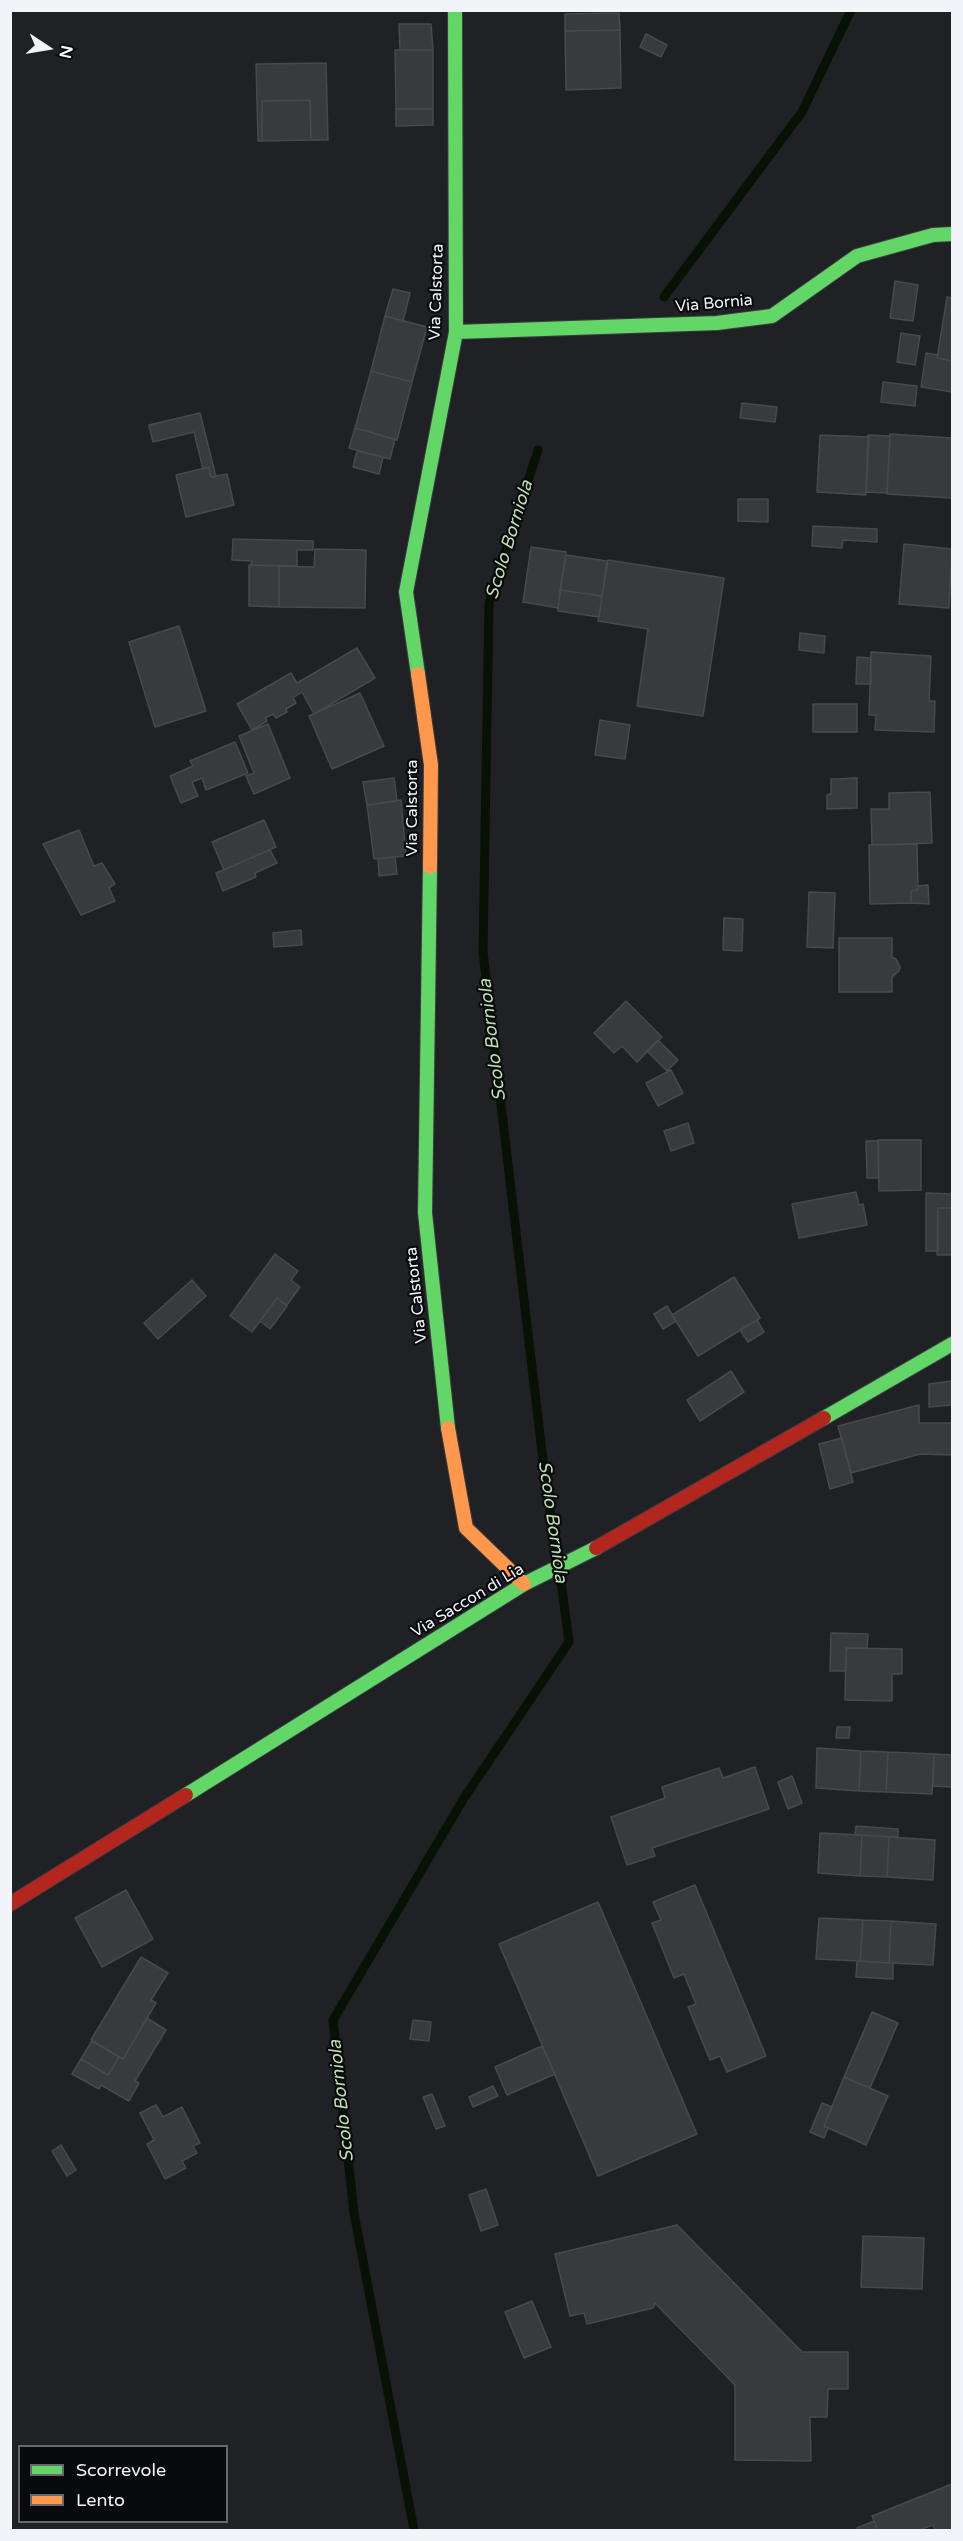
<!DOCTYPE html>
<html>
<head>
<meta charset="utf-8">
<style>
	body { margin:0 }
	#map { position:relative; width:963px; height:2541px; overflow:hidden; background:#202125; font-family:"Varela Round",sans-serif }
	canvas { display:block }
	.frame { position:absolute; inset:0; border:12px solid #f2f4fa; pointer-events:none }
	.legend { position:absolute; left:18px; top:2445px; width:210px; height:78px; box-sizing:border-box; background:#090a0d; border:2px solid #66686c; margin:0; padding:8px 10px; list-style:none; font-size:18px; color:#f2f4fa }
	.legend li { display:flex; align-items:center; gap:12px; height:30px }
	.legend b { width:30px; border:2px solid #66686c }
	.north { position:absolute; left:18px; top:18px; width:60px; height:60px; -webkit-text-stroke:4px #090a0d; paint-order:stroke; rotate:102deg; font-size:16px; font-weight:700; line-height:24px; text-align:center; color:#f2f4fa }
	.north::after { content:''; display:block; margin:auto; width:21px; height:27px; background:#f2f4fa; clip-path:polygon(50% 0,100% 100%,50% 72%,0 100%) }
</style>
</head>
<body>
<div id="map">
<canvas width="963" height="2541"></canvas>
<div class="frame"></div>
<ul class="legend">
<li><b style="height:8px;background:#63d668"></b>Scorrevole</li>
<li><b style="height:8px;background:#ff974d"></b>Lento</li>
</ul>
<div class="north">N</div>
</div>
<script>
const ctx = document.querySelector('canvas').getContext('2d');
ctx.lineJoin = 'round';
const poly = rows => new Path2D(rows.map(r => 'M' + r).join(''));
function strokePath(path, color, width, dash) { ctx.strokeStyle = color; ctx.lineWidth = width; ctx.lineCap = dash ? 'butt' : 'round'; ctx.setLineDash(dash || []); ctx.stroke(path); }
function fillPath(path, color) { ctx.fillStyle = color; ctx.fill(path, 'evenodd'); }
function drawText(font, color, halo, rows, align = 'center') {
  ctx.font = font + ' "Varela Round",sans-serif'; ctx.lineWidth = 4.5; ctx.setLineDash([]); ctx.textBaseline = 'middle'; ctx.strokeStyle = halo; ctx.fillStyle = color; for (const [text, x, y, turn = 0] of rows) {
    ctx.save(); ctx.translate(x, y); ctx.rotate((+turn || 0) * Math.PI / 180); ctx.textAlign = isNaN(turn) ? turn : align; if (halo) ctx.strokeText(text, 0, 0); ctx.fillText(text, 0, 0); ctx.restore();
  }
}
const stream = poly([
	[664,297,802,112,851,10],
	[538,450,489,603,483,952,544,1469,558,1561],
	[414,2530,354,2213,333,2020,464,1798,569,1642,560,1574]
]);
const building = poly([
	[619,13,620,30,565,31,565,14,619,13],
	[399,24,431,24,433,50,400,50,399,24],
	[620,30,621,88,566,90,565,31,620,30],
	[646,34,667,45,661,57,640,47,646,34],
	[395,50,433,50,433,109,396,109,395,50],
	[326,63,328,140,311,140,310,100,262,101,262,141,258,141,256,64,326,63],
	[310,100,311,140,262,141,262,101,310,100],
	[396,109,433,109,433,125,396,126,396,109],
	[895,281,918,285,913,321,890,318,895,281],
	[393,289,410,293,403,321,385,316,393,289],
	[947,297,952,298,952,361,937,358,947,297],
	[385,316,427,327,412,382,371,371,385,316],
	[901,333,920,336,915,365,897,362,901,333],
	[926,353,938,355,937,358,952,361,952,392,921,387,926,353],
	[371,371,412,382,397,440,355,428,371,371],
	[883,382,917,386,915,406,881,402,883,382],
	[742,403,777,407,775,422,740,418,742,403],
	[200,413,216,477,211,477,209,467,203,469,194,432,153,442,149,425,200,413],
	[355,428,395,439,390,459,349,448,355,428],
	[890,434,952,438,952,498,887,494,890,434],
	[820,435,869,437,866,495,817,492,820,435],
	[868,435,890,436,887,493,866,492,868,435],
	[357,451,383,457,379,474,353,467,357,451],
	[209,467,211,477,227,474,234,505,186,517,176,475,209,467],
	[738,499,768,499,768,522,738,521,738,499],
	[813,526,877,529,877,542,843,540,842,548,812,546,813,526],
	[233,539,313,541,313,550,297,550,297,566,251,565,252,561,232,560,233,539],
	[904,544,952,549,949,608,899,604,904,544],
	[531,547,566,552,558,608,523,602,531,547],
	[315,549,366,550,365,608,279,607,279,566,314,567,315,549],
	[566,555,607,561,602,596,560,590,566,555],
	[608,560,724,578,703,716,637,706,648,629,598,621,608,560],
	[249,565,279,566,279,607,249,606,249,565],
	[560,590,602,596,599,617,558,611,560,590],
	[179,626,206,711,155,727,129,642,179,626],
	[800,633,825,636,824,653,799,650,800,633],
	[357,648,375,678,314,714,302,692,293,698,296,703,286,709,287,712,276,718,273,714,265,718,267,721,252,730,237,704,291,673,297,683,357,648],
	[871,652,931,656,929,701,935,701,934,732,875,730,876,715,869,715,871,652],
	[857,657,871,658,871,684,856,684,857,657],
	[360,693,384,746,332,769,309,716,360,693],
	[813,704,857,704,857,732,813,732,813,704],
	[600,720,630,725,625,759,595,755,600,720],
	[268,724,290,778,254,794,246,776,254,773,239,736,268,724],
	[235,742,248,773,206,790,202,778,192,782,198,796,181,803,170,776,193,766,190,761,235,742],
	[394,778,397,801,367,805,363,782,394,778],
	[857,778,857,808,827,809,827,795,831,794,831,779,857,778],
	[930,792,932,843,872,845,871,809,889,809,889,793,930,792],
	[401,800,406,856,374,859,367,805,401,800],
	[264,820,276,847,224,870,212,842,264,820],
	[79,830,94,866,102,863,115,884,109,888,115,901,81,915,43,844,79,830],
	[917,844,918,890,911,891,911,903,870,904,869,845,917,844],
	[270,850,277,863,255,873,256,877,223,891,216,873,270,850],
	[395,857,397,874,379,876,378,859,395,857],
	[928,885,929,904,911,903,911,891,918,890,918,886,928,885],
	[809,892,835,893,833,948,807,947,809,892],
	[724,918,743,919,742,951,723,950,724,918],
	[301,930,302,945,274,947,273,933,301,930],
	[839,938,892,938,892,957,896,959,900,967,899,971,892,977,892,992,839,992,839,938],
	[626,1001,662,1037,637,1062,622,1046,614,1053,594,1033,626,1001],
	[658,1040,678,1060,667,1071,647,1051,658,1040],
	[671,1070,683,1093,658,1106,646,1083,671,1070],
	[688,1123,694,1143,671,1151,664,1131,688,1123],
	[878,1140,921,1140,921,1190,879,1191,878,1140],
	[866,1141,878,1141,879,1178,867,1178,866,1141],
	[856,1192,859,1205,863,1204,867,1225,799,1238,792,1204,856,1192],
	[926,1193,952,1194,952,1208,938,1208,938,1251,926,1251,926,1193],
	[938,1208,952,1208,952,1255,937,1255,938,1208],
	[275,1254,298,1271,291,1280,300,1287,287,1305,277,1298,252,1332,230,1316,275,1254],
	[734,1277,760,1318,698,1356,672,1315,734,1277],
	[192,1280,206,1296,158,1339,144,1323,192,1280],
	[277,1298,287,1306,270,1329,260,1321,277,1298],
	[667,1306,676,1321,663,1329,654,1314,667,1306],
	[757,1320,764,1332,748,1342,740,1330,757,1320],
	[731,1371,744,1392,700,1421,687,1400,731,1371],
	[952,1381,952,1405,929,1407,929,1384,952,1381],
	[919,1405,919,1423,952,1423,952,1455,920,1454,851,1473,838,1426,919,1405],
	[842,1438,853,1482,830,1489,819,1444,842,1438],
	[831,1633,868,1634,867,1648,846,1648,846,1671,830,1671,831,1633],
	[846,1648,902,1649,902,1674,892,1674,892,1701,845,1700,846,1648],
	[837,1727,850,1727,849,1738,836,1738,837,1727],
	[817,1748,861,1751,859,1791,816,1788,817,1748],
	[861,1751,888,1752,886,1792,859,1791,861,1751],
	[888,1752,934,1754,932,1794,886,1792,888,1752],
	[934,1754,952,1755,952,1787,933,1786,934,1754],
	[755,1767,769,1809,652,1848,655,1856,627,1865,611,1817,665,1798,662,1787,719,1768,723,1778,755,1767],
	[792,1776,802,1803,788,1809,778,1782,792,1776],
	[856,1826,898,1829,898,1837,855,1835,856,1826],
	[820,1833,862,1835,860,1876,818,1873,820,1833],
	[862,1835,889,1837,887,1877,860,1876,862,1835],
	[889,1837,935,1840,933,1880,887,1877,889,1837],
	[695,1885,766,2056,727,2072,720,2056,710,2060,688,2007,696,2004,684,1974,674,1978,652,1923,661,1920,653,1902,695,1885],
	[126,1890,153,1939,102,1967,75,1918,126,1890],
	[598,1902,697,2134,598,2176,499,1944,598,1902],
	[819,1918,863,1920,860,1961,816,1959,819,1918],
	[863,1920,891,1921,889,1963,860,1961,863,1920],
	[891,1921,936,1924,933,1965,889,1963,891,1921],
	[141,1957,168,1973,151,2000,156,2003,123,2059,91,2040,141,1957],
	[857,1961,893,1963,893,1979,856,1977,857,1961],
	[872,2012,898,2023,870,2088,844,2077,872,2012],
	[147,2018,166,2030,135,2081,139,2083,129,2101,101,2085,99,2089,72,2074,81,2059,108,2075,119,2057,123,2059,147,2018],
	[413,2020,431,2022,429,2041,410,2039,413,2020],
	[92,2041,119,2057,108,2075,81,2059,92,2041],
	[542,2046,555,2074,507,2095,495,2067,542,2046],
	[844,2077,888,2096,866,2145,824,2126,844,2077],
	[493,2086,498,2096,473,2107,469,2097,493,2086],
	[432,2094,445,2126,436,2129,423,2097,432,2094],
	[822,2103,832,2107,824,2126,828,2128,824,2138,810,2132,822,2103],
	[156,2105,163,2117,182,2107,200,2143,193,2146,197,2153,182,2161,186,2168,165,2179,147,2144,154,2140,140,2113,156,2105],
	[61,2145,76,2170,67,2176,52,2151,61,2145],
	[486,2189,498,2225,481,2231,469,2195,486,2189],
	[677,2225,802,2352,848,2352,848,2389,828,2389,827,2417,810,2417,811,2461,735,2460,735,2385,655,2303,653,2308,587,2324,584,2313,570,2316,555,2254,677,2225],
	[863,2236,924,2238,922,2289,861,2287,863,2236],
	[532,2301,551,2347,524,2358,505,2312,532,2301],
	[952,2484,952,2530,935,2530,933,2525,919,2530,878,2530,872,2516,952,2484],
	[874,2521,878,2530,858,2530,857,2528,874,2521]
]);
const fast = poly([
	[456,332,717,323,772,316,857,256,933,235,952,234],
	[418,674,406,592,456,332,455,10],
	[430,867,425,1213,448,1428],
	[824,1418,952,1344],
	[186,1795,524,1584,596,1548]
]);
const slow = poly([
	[418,674,431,765,430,867],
	[448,1428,466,1528,524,1584]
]);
const jam = poly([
	[596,1548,824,1418],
	[10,1904,186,1795]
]);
const streetNames = [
	["Via Calstorta",437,292,-88],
	["Via Bornia",714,304,-5],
	["Via Calstorta",413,808,-90],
	["Via Calstorta",417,1295,-96],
	["Via Saccon di Lia",468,1601,-31]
];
const waterNames = [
	["Scolo Borniola",510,540,-73],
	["Scolo Borniola",493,1040,-97],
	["Scolo Borniola",552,1522,82],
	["Scolo Borniola",342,2101,-96]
];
strokePath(stream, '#071204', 9);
fillPath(building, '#393a3d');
strokePath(building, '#48494d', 1.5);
strokePath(fast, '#3c3d41', 16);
strokePath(slow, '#3c3d41', 16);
strokePath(jam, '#3c3d41', 16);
strokePath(fast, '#63d668', 14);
strokePath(slow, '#ff974d', 14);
strokePath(jam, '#b3261e', 14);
drawText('16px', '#f2f4fa', '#090a0d', streetNames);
drawText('italic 18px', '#bddfb0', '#090a0d', waterNames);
</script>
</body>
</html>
